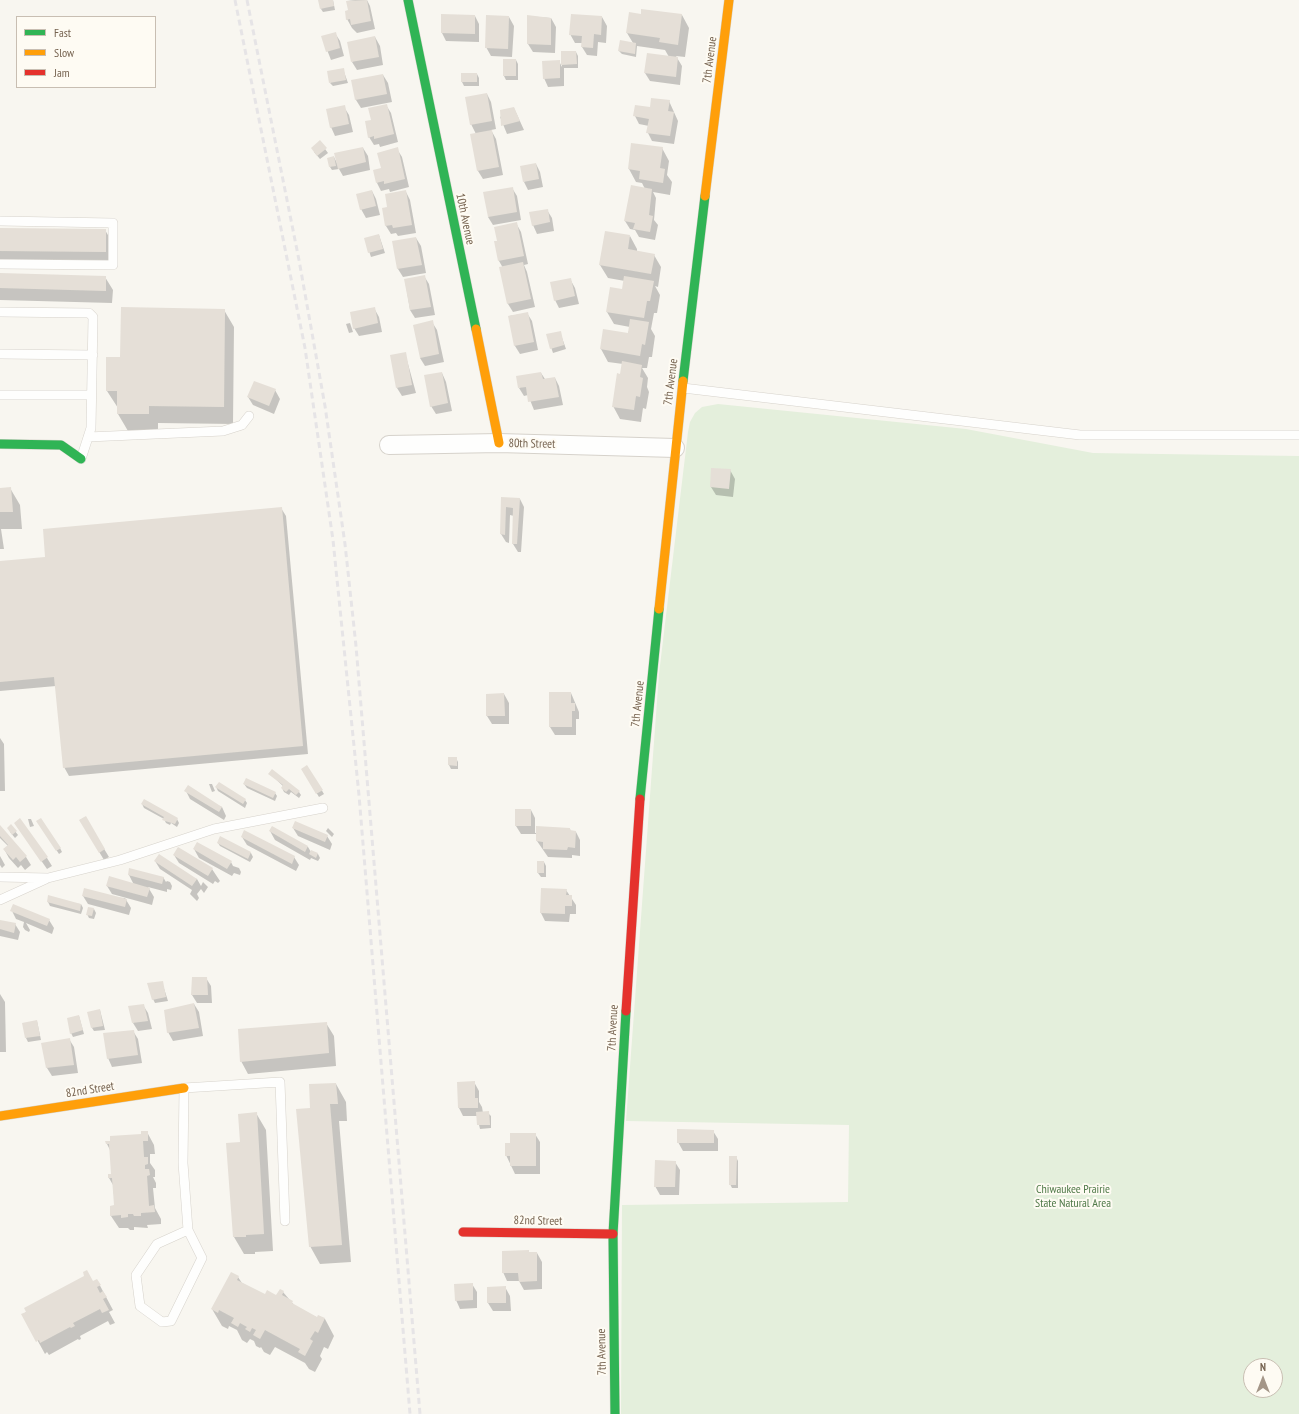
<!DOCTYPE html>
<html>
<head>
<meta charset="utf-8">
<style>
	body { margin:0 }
	#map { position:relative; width:1299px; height:1414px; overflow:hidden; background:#f8f6f0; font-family:"PT Sans Narrow",sans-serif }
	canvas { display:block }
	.legend { position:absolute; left:16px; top:16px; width:140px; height:72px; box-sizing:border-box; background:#fefbf3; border:1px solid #c8beb2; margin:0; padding:5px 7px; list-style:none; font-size:12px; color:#766350 }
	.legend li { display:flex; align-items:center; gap:8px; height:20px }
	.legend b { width:20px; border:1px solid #c8beb2 }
	.north { position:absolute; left:1243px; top:1358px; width:40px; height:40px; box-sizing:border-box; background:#fefbf3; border:1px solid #c8beb2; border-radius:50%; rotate:0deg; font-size:11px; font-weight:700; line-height:16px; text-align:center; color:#766350 }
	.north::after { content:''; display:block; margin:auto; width:14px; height:18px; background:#a49688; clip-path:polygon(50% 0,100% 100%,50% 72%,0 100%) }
</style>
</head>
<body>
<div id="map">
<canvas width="1299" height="1414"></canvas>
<ul class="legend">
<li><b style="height:5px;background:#30b455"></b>Fast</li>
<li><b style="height:5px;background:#ff9f0a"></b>Slow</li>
<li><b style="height:5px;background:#e5322d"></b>Jam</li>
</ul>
<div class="north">N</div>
</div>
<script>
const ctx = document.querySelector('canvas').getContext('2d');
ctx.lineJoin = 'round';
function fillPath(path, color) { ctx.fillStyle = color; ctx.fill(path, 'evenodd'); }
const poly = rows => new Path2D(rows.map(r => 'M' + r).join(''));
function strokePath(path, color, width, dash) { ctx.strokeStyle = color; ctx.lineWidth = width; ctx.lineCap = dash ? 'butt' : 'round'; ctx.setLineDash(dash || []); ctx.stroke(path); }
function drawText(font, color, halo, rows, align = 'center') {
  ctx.font = font + ' "PT Sans Narrow",sans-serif'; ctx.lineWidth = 4; ctx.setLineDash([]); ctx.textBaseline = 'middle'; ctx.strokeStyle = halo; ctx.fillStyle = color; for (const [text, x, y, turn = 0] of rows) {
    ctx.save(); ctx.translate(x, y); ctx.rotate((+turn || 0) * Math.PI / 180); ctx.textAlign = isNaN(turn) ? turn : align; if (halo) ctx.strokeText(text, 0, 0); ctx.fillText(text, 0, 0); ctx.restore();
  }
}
const green = poly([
	[718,404,966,429,1093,453,1299,456,1299,1414,621,1414,622,1205,848,1202,849,1125,626,1121,659,674,688,432,690,422,695,413,702,407],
	[1251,1366,1275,1366,1275,1390,1251,1390]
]);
const shadow = poly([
	[323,0,333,0,335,10,323,12,321,9],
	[355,0,367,0,370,6,375,29,357,33,352,28,347,19,349,11,347,1],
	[642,10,682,15,689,28,685,57,676,56,682,66,680,85,650,81,645,73,669,57,665,50,637,46,636,57,622,54,619,51,633,43,627,33,642,15],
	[442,15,475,16,479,24,479,42,446,41,442,33],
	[528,16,551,18,556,27,555,53,533,52,528,44],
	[509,17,514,26,512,57,491,56,486,47],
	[602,17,607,26,606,43,598,42,597,56,587,55,582,47,582,43,575,43,570,34],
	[335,33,340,41,344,56,331,60,322,37],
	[375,37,380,46,383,65,357,70,352,62],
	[562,52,576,52,578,56,578,68,564,68,564,86,548,87,544,78,559,61,562,67],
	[516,60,518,64,518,80,506,80,504,76],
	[343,69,348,83,333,86,330,83],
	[477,74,479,78,479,86,464,86,462,82],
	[383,75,388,83,392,102,361,108,356,100,352,81],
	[487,94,491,102,496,129,491,130,496,139,503,175,483,179,478,171,476,134,471,124],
	[669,101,678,121,674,144,652,141,648,133,649,126,639,124,635,116],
	[386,105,391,113,398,142,380,147,379,144,374,145,369,137,373,121],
	[344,107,349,115,353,132,335,136,331,127],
	[514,108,524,130,507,134,500,117],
	[320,142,328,153,320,159,314,152],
	[632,144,662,148,669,161,667,175,672,182,670,195,653,192,656,198,654,220,658,225,655,240,639,237,635,230,630,229,625,221,645,189,642,183,636,182,629,169],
	[363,148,368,156,370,170,343,176,339,169,332,170,330,167,334,157,337,163],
	[397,149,402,157,409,187,390,192,389,189,381,191,377,183,382,169],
	[536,164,540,172,543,187,528,190,524,182],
	[512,188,517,196,521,220,493,225,488,217],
	[372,191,376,199,380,215,366,218,361,209],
	[406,192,410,200,416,233,398,236,396,233,391,234,386,226,388,208],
	[547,210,552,218,554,231,537,234,533,225],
	[516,223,521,232,528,264,524,265,527,272,535,307,513,312,508,304,503,268,499,261,495,242,498,242],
	[0,229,105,230,115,247,115,269,0,268],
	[379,235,385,253,371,257,365,239],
	[630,236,637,249,637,252,654,255,661,267,658,287,655,286,660,295,657,313,654,313,651,329,655,336,652,357,649,357,647,368,642,368,648,378,647,387,649,392,646,409,643,408,641,422,620,419,613,406,623,364,608,362,601,349,604,330,628,334,630,327,614,324,607,312,623,290,625,281,608,278,600,265],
	[416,238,421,246,426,273,403,277,398,269,393,242],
	[0,274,105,277,113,290,112,303,0,300],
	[424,276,429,284,435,315,415,318,410,310,405,280],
	[570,279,575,288,579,304,559,308,555,300],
	[374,308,379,317,382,332,359,336,354,328],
	[224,310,234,327,233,424,158,423,158,431,128,431,118,414,118,408,107,391,121,358],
	[527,313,532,321,538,350,520,354,515,346,509,316],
	[432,322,437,330,444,362,425,366,420,358],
	[350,323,353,332,349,333,346,324],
	[560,332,566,349,553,353,547,335],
	[405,353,416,393,402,396,397,388],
	[442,373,446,382,452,411,436,414,431,406],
	[541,373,545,379,555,378,559,386,563,405,534,410,528,395,524,396,519,388],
	[275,390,280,399,274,414,253,405,248,397],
	[730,470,735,479,733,497,716,495,711,487],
	[10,488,20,505,22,529,1,529,4,549,0,549,0,489],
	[502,498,520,499,524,507,521,552,518,552,513,544,514,516,510,515,509,543,506,542,501,534],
	[281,508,286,516,308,754,69,776,64,767,56,686,0,691,0,562,46,558],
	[571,693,579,712,579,719,576,719,576,735,555,735,550,727],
	[504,694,509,703,509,724,492,724,487,716],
	[0,738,4,744,5,791,0,791],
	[456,758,458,762,458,769,451,769,449,765],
	[307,766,324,794,319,797,302,769],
	[270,774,299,792,301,795,299,798,291,792,289,795,284,792,282,788,283,786],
	[209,784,212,784,215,791,212,792],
	[244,784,275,793,277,796,275,801,247,788],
	[216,787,245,800,247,803,245,808,218,791],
	[186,791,222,807,226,816,224,820,190,799],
	[142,804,177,819,179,823,177,827,171,823,170,825,166,823,164,819,144,808],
	[531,810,535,818,535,833,570,829,571,831,576,832,580,840,580,856,572,855,572,858,548,857,537,841,537,834,521,834,516,826],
	[85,817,109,857,104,860,80,820],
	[28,819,31,819,34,826,30,827],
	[15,823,47,858,52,866,47,869],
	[40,825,60,848,62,852,59,854],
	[11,826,18,835,15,838,10,832],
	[0,827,26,857,31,865,25,870,21,865,18,868,9,858,4,849,8,846,0,838],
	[272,827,308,847,311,852,311,851,318,854,320,858,318,861,311,858,310,860,275,840,270,831],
	[293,828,327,836,332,844,330,850,298,836],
	[328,828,334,834,332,837,326,831],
	[242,837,294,857,299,865,296,871,247,845],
	[220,838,251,853,253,857,250,862,220,846,218,843],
	[178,848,212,869,220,881,218,883,215,881,213,884,179,863,174,855],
	[194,849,231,862,233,866,239,868,241,872,240,875,234,873,232,876,199,858],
	[0,856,5,865,2,868,0,865],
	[155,861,197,879,201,886,203,882,208,887,204,893,201,889,197,894,199,898,197,901,190,894,192,890,160,869],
	[544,862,546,866,546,877,541,877,538,873],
	[129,875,163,877,166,882,167,881,170,882,172,886,171,890,167,889,167,892,148,887,154,897,152,905,112,894,107,886,134,885],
	[566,890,576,905,576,914,570,914,569,922,545,921,541,913],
	[83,896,125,898,131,908,129,915,88,904],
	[48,902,81,904,83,908,81,914,50,906],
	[94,909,96,913,94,919,89,918,87,914],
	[12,911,49,920,54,928,52,934,26,923,30,930,29,932,25,930,23,927,24,922,16,919],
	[0,921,15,924,20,932,18,940,0,936],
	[206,978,211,986,212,1003,197,1003,192,995],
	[162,982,168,1001,155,1003,153,999],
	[0,994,5,1002,6,1052,0,1052],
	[194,1004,199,1012,203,1036,173,1041,168,1032],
	[143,1005,148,1013,152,1029,138,1031,133,1023],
	[100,1010,105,1030,94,1031,92,1028],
	[79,1016,84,1034,73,1037,71,1033],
	[37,1021,41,1040,28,1042,26,1038],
	[326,1023,334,1036,336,1066,248,1074,241,1061],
	[133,1031,138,1039,142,1063,112,1067,108,1058],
	[69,1039,74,1047,78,1073,52,1076,47,1068,42,1044],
	[474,1082,479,1091,479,1102,482,1107,483,1113,488,1113,491,1116,491,1128,480,1129,477,1116,463,1116,459,1108,458,1083],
	[336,1084,346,1102,347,1121,339,1121,351,1262,320,1264,310,1246,311,1109],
	[256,1113,266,1130,273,1251,255,1252,255,1254,244,1254,234,1237],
	[713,1131,718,1139,718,1151,683,1151,678,1142],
	[147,1132,154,1145,155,1154,150,1154,150,1163,155,1170,155,1177,153,1177,156,1183,156,1188,153,1188,155,1208,161,1219,161,1224,147,1225,148,1228,134,1227,134,1230,130,1230,128,1228,119,1228,111,1216,115,1206,113,1185,109,1178,112,1175,110,1150,106,1142,142,1135],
	[535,1134,540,1142,540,1174,515,1174,506,1155,511,1144],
	[736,1157,738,1161,738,1188,732,1188,730,1184],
	[675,1162,680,1170,679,1195,660,1195,655,1186],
	[529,1253,537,1253,542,1262,542,1289,524,1290,519,1281,507,1281,503,1272],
	[86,1276,93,1283,97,1280,113,1310,109,1312,115,1323,110,1325,108,1321,80,1336,81,1339,79,1340,78,1339,49,1355,47,1352,45,1354,23,1314],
	[238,1277,242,1283,265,1296,277,1297,283,1292,295,1306,318,1318,319,1316,325,1319,334,1336,328,1349,324,1347,320,1356,322,1359,315,1372,309,1369,305,1363,275,1347,270,1355,264,1352,261,1347,260,1348,256,1346,254,1341,250,1339,247,1343,242,1340,237,1330,229,1326,228,1329,222,1326,212,1309],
	[472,1284,477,1292,477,1308,460,1309,456,1300],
	[505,1287,510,1296,511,1311,493,1311,488,1303,488,1288]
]);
const building = poly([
	[318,0,333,0,334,6,320,9],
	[367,0,371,21,351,25,350,19,346,20,345,11,348,10,346,1],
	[641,9,682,14,678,45,659,42,660,38,626,33,629,12,641,14],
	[441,14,475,15,475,34,441,33],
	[571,14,602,16,601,35,594,34,593,48,581,47,582,36,569,35],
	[486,15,509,16,508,49,485,48],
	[527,15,551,18,551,45,527,44],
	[336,32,340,48,326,52,321,36],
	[375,36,379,57,351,62,347,42],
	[620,40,636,43,635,54,618,51],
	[561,51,576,51,577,64,561,65],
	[647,53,678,57,676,77,644,73],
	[503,59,516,59,516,76,503,76],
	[560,60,560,78,543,79,542,61],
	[344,68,346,80,329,83,327,71],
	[461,73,477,73,477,82,461,82],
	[383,74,387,94,355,100,351,80],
	[487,93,492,121,470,125,465,97],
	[651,98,670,100,668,111,674,112,670,136,646,133,649,119,633,116,635,105,650,107],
	[387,104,394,134,374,139,374,136,368,138,365,121,371,120,368,108],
	[345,105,349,124,330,128,326,109],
	[514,107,520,121,501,126,500,110],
	[492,130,499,167,477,171,470,134],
	[320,140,327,148,317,156,311,148],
	[631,143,663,147,660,168,665,169,663,183,639,179,640,171,628,169],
	[363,147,366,162,338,169,334,153],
	[398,147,405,179,384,184,384,181,376,183,373,170,381,168,377,153],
	[334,156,336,166,329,167,327,158],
	[536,163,539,179,523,182,520,166],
	[631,185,652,189,649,215,653,216,650,232,633,229,635,223,624,221],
	[513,187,517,212,488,217,483,192],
	[372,190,376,206,360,210,356,194],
	[406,190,412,225,393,228,392,225,385,226,382,208,387,207,385,194],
	[548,209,550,222,532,226,529,212],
	[517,222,524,256,498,261,494,241,497,241,494,227],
	[0,228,106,229,106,252,0,251],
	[605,231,630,235,628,249,655,254,651,274,599,265],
	[379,234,383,249,368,253,364,238],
	[416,237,422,265,397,269,392,241],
	[523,262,531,299,507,304,499,267],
	[0,273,106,276,106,291,0,288],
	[425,275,431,307,410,310,404,279],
	[624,276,654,281,650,301,647,301,644,318,606,312,610,287,622,289],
	[571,278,575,296,554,301,550,282],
	[121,307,225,309,224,407,149,406,149,414,117,414,117,391,106,391,106,357,120,357],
	[375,307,378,323,353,329,350,312],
	[528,312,534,342,514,346,508,316],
	[630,319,649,322,645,345,642,344,640,356,600,349,603,329,628,333],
	[433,320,439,354,420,358,413,325],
	[561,331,564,345,550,349,546,334],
	[406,352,412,385,396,388,390,355],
	[622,361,642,365,640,377,643,378,640,397,636,396,634,410,612,407,617,373,620,374],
	[442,372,448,403,430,407,424,375],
	[541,372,543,379,555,377,559,397,528,402,526,387,518,388,516,376],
	[254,381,276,389,269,406,247,397],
	[711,468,731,469,729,489,710,487],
	[11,487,13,512,0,512,0,488],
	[501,497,520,498,517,544,512,544,513,508,506,507,505,535,500,534],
	[282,507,303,746,63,768,54,677,0,682,0,561,45,557,43,529],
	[549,692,571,692,571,703,575,703,575,711,572,711,572,727,549,727],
	[504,693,505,716,486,716,486,694],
	[448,757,457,757,457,766,448,765],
	[307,765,323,790,316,794,301,769],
	[272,769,300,791,296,795,289,789,286,792,281,788,283,785,268,774],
	[246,778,276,792,273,798,243,784],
	[219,782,246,799,243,804,215,787],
	[188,785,222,807,219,812,184,791],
	[144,799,178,818,175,824,162,820,164,817,141,804],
	[515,809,531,809,531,826,515,826],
	[86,816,105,849,99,853,79,820],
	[20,818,48,857,41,862,14,823],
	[41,818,61,848,56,851,36,821],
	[295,821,328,835,325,842,292,828],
	[11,824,17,831,12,835,7,828],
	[0,825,27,856,20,862,16,857,13,860,3,849,8,845,0,836],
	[272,826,308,846,305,852,269,831],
	[536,826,570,828,570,830,576,831,575,848,568,847,567,850,543,849,543,842,536,841],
	[244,830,295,856,292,864,241,837],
	[220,836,251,852,248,859,217,843],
	[197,842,232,861,227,869,193,849],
	[178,847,213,868,208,876,173,855],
	[311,850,318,853,316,858,309,854],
	[159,854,197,879,192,886,154,861],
	[537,861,544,861,544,873,537,873],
	[129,868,164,877,162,884,128,875],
	[109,876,150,888,147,897,106,886],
	[84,888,127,899,125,907,82,896],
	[541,888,567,889,566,895,572,895,572,906,565,906,565,914,540,913],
	[48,895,81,904,80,911,47,902],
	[13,904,50,919,47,926,10,911],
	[88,907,94,908,92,916,86,915],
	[0,920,16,923,14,933,0,929],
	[192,977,207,977,208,995,191,995],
	[163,981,166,997,152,1000,147,983],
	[194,1003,199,1028,167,1033,164,1010],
	[144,1004,148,1021,132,1023,128,1006],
	[100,1009,103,1026,91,1028,87,1012],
	[79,1015,83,1030,70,1034,67,1018],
	[37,1020,40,1036,25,1038,22,1023],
	[327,1022,329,1053,240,1062,238,1029],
	[134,1030,138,1055,107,1059,103,1033],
	[70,1038,74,1065,46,1068,41,1043],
	[475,1081,475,1098,478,1098,478,1108,458,1108,457,1082],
	[336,1083,338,1104,330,1104,342,1245,309,1247,296,1109,310,1108,309,1084],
	[489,1111,490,1125,477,1125,476,1112],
	[257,1112,264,1234,246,1235,246,1237,233,1237,226,1143,240,1142,238,1114],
	[677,1129,714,1130,714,1143,677,1143],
	[141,1131,148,1131,148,1141,143,1141,144,1157,148,1157,148,1164,145,1165,145,1169,149,1169,150,1175,147,1176,149,1206,154,1205,155,1212,141,1213,141,1216,134,1216,133,1214,128,1214,128,1217,121,1218,121,1215,110,1216,110,1206,114,1205,112,1178,108,1178,108,1174,111,1174,109,1144,106,1144,105,1141,110,1141,110,1136,141,1134],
	[510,1133,536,1133,536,1166,510,1166,510,1156,505,1156,505,1143,510,1143],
	[729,1156,737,1156,736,1185,729,1185],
	[655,1160,676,1161,675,1187,654,1187],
	[529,1250,529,1252,537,1252,537,1281,519,1282,518,1273,502,1273,502,1251],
	[87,1270,93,1281,97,1279,101,1285,97,1287,100,1293,103,1291,107,1297,103,1299,109,1310,102,1313,100,1309,73,1323,75,1326,71,1328,70,1327,40,1343,39,1340,36,1342,21,1314,26,1312,24,1308,84,1276,83,1272],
	[231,1272,239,1276,237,1280,265,1294,267,1290,276,1295,280,1289,284,1291,282,1295,293,1301,292,1303,317,1317,318,1315,325,1318,318,1333,315,1331,310,1339,313,1341,305,1356,298,1352,300,1349,265,1330,260,1339,253,1335,256,1330,252,1328,250,1332,245,1329,247,1327,240,1323,238,1327,231,1323,234,1318,219,1310,218,1313,211,1309],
	[473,1283,473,1300,455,1301,454,1284],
	[506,1286,506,1303,487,1303,487,1287]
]);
const lane = poly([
	[0,221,113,223,113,265,0,264],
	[0,312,89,313,93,317,91,428,81,459],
	[0,354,93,355],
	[683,388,1080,435,1299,435],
	[0,395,91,395],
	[88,437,223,431,242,425,249,416],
	[0,877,48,878,120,860,214,829,323,808],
	[0,900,46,879],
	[188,1230,157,1244,136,1275,140,1306,162,1322,171,1321,202,1258,188,1230,183,1163,184,1088,280,1082,285,1221]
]);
const street = poly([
	[389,445,499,443,675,448]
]);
const fast = poly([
	[408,0,476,329],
	[683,381,705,196],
	[0,444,61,445,81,459],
	[640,799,659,609],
	[615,1414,613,1234,626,1011]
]);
const slow = poly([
	[705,196,729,0],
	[476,329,499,443],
	[659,609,683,381],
	[0,1116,184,1088]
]);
const jam = poly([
	[626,1011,640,799],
	[463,1232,613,1234]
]);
const rail = poly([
	[235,0,305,348,333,540,359,795,410,1414],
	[247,0,299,260,325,406,345,544,356,646,420,1414]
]);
const streetNames = [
	["7th Avenue",710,60,-83],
	["10th Avenue",465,219,78],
	["7th Avenue",671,382,-83],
	["80th Street",532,444,1],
	["7th Avenue",638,704,-84],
	["7th Avenue",613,1028,-87],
	["82nd Street",90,1090,-9],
	["82nd Street",538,1221,1],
	["7th Avenue",602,1352,-91]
];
const parkNames = [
	["Chiwaukee Prairie",1073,1190],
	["State Natural Area",1073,1204]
];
fillPath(green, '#e4efdc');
fillPath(shadow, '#0003');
fillPath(building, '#e5dfd7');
strokePath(lane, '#d6d2cb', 10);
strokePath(street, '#d6d2cb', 20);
strokePath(fast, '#d6d2ca', 10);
strokePath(slow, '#d6d2ca', 10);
strokePath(jam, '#d6d2ca', 10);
strokePath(lane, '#fefefd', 9);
strokePath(street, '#fefefd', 18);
strokePath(fast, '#30b455', 9);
strokePath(slow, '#ff9f0a', 9);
strokePath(jam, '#e5322d', 9);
strokePath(rail, '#e6e4e6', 3, [6, 4]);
drawText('12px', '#766350', '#fefbf3', streetNames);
drawText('12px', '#507a49', '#fefbf3', parkNames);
</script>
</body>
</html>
